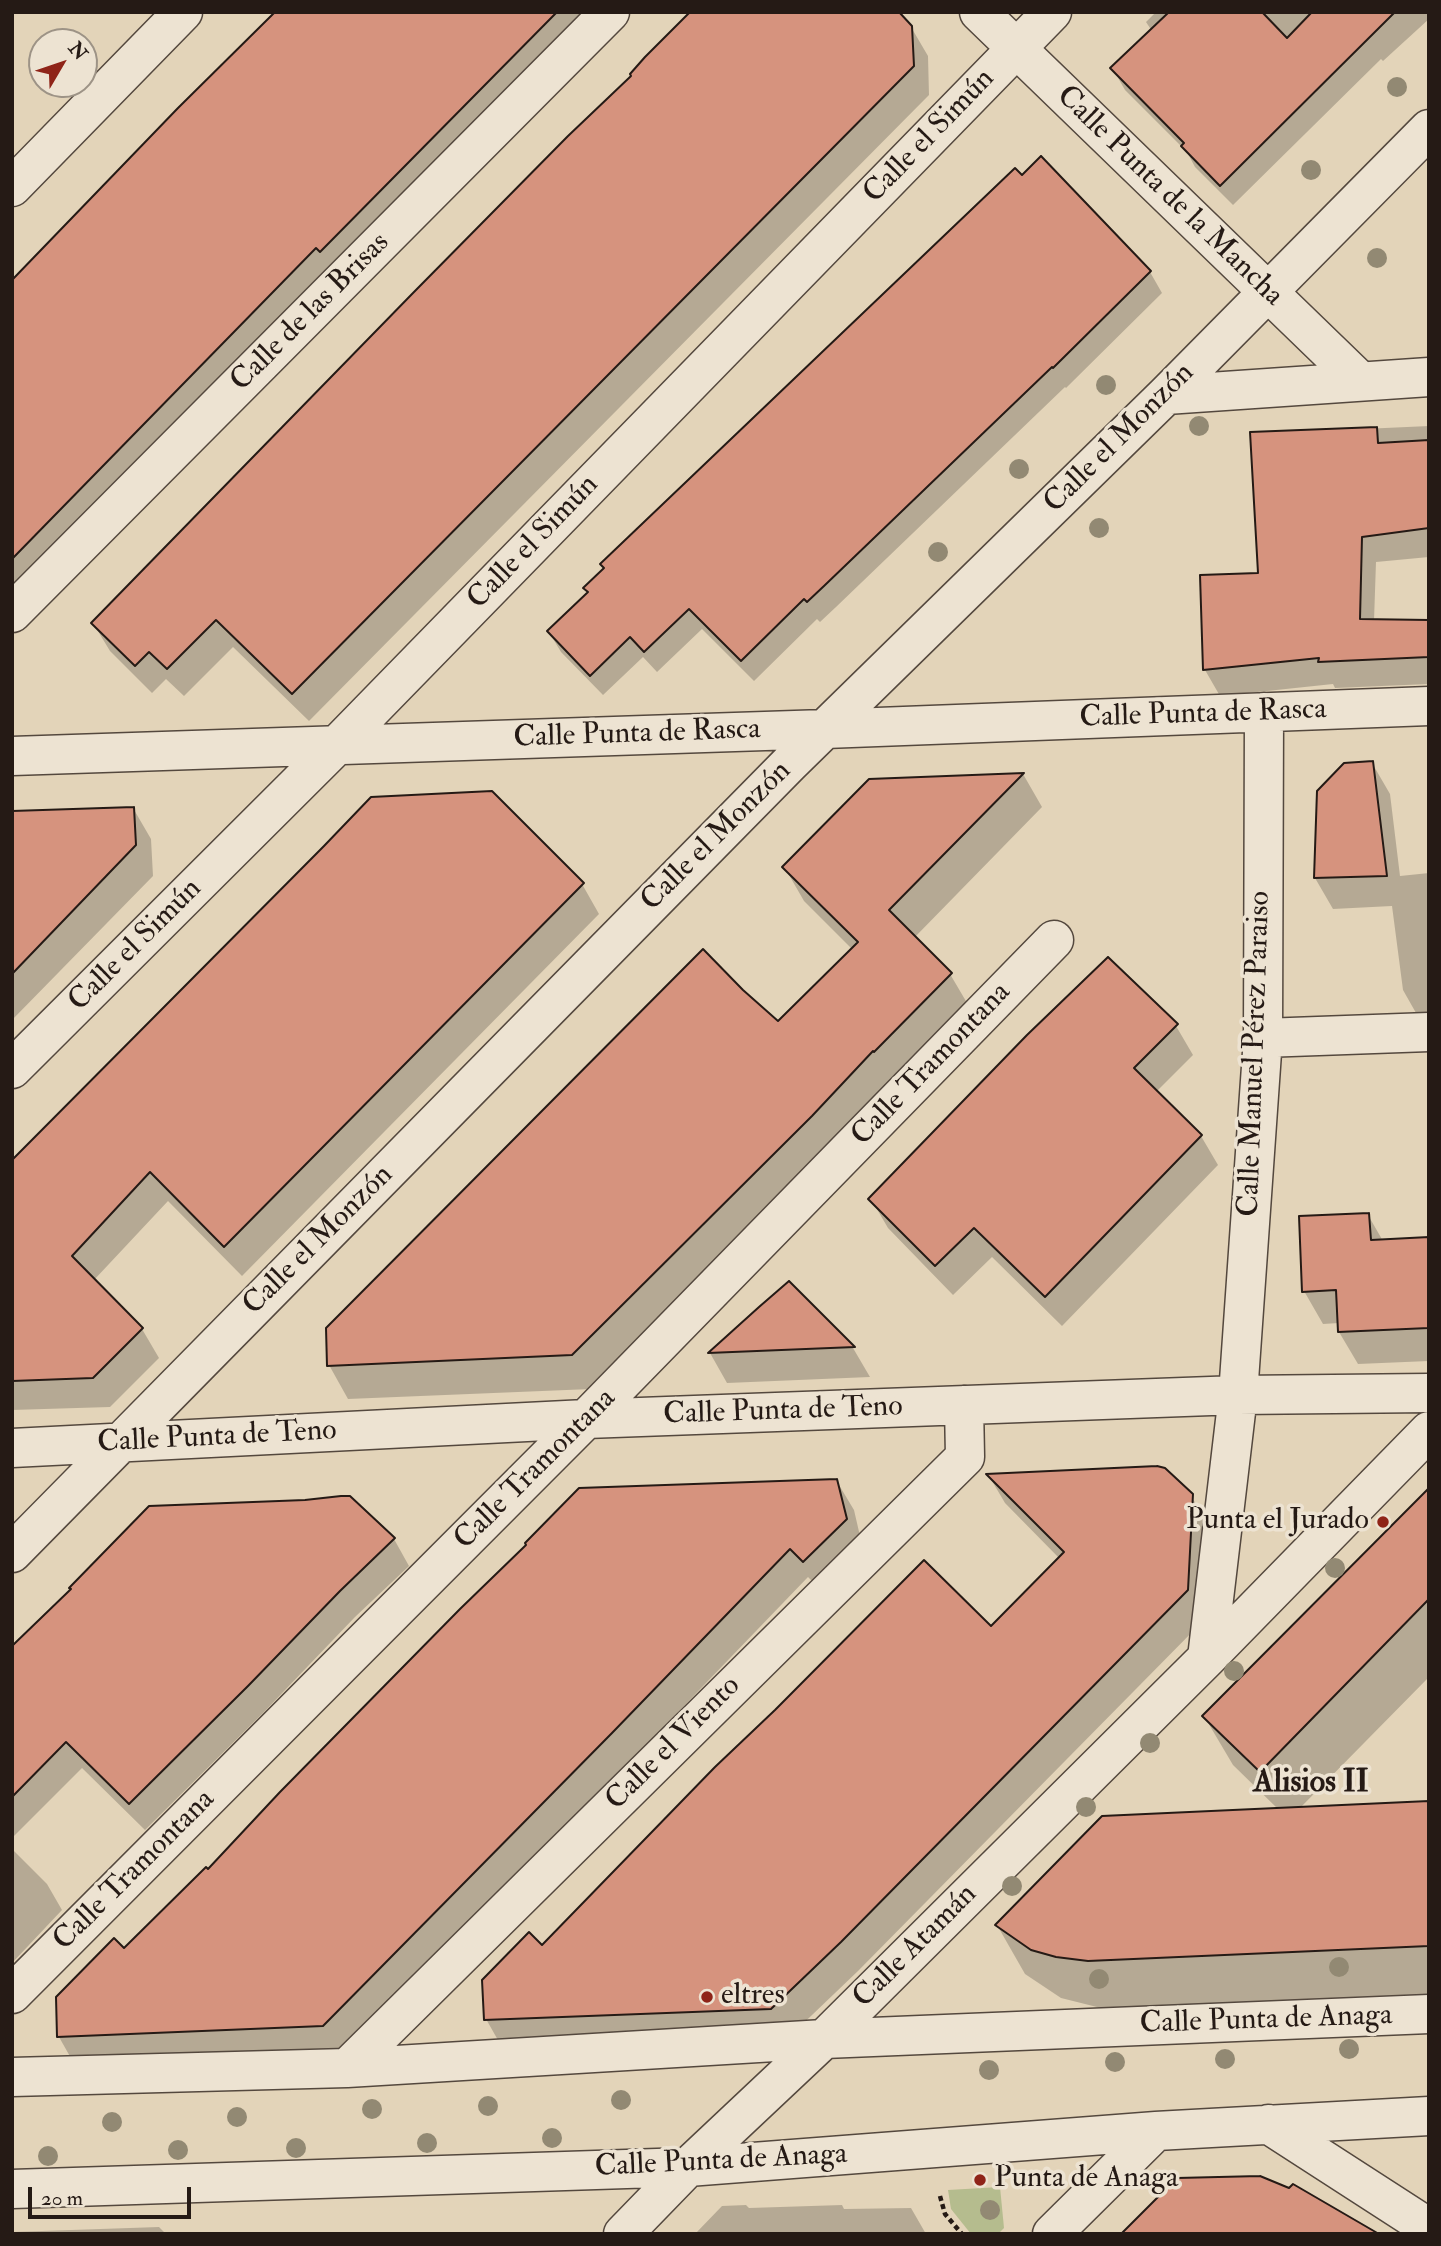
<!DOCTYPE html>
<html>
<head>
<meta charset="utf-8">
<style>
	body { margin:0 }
	#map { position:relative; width:1441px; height:2246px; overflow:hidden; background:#e3d4b9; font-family:"IM FELL Double Pica",serif }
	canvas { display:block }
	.frame { position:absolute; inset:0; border:14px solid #251a15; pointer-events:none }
	.north { position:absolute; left:28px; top:28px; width:70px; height:70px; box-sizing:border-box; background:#ede3d2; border:2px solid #9d9386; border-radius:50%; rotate:51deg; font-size:19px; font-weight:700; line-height:28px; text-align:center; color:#251a15 }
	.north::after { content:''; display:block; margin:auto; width:24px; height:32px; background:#8f2418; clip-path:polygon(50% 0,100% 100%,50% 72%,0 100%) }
	.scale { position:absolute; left:28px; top:2187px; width:163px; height:32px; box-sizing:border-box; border:4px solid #251a15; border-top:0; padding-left:9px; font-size:21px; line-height:24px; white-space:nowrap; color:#251a15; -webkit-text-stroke:5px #ede3d2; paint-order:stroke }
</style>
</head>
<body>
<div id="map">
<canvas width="1441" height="2246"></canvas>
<div class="frame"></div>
<div class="north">N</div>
<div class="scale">20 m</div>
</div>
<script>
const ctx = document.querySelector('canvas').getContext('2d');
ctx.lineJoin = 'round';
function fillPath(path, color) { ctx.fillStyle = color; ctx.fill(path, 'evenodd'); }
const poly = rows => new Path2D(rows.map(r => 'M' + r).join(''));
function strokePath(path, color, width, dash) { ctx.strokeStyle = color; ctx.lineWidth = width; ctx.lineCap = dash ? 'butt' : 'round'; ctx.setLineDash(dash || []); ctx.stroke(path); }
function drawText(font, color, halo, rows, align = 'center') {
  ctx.font = font + ' "IM FELL Double Pica",serif'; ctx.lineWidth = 7; ctx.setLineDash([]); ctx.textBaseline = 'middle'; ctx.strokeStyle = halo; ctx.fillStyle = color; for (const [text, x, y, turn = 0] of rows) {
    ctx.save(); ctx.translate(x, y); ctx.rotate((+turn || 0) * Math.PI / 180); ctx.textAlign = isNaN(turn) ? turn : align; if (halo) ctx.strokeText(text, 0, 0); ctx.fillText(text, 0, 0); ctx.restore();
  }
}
const green = poly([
	[1000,2187,1004,2228,998,2234,971,2234,951,2209,948,2190]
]);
const shadow = poly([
	[277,12,597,12,12,604,12,282],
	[1156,12,1429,12,1429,19,1383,61,1381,59,1233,205,1195,167,1187,152,1125,90,1113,69,1152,31,1146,22],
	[911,27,928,56,929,95,309,721,233,647,184,696,166,679,152,693,110,651,93,623],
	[1041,159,1150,272,1162,293,1066,388,1065,387,836,607,820,622,817,619,754,681,702,629,657,672,643,657,603,695,561,652,549,632,588,594,585,588,605,569,602,564],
	[1429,426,1429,557,1376,562,1374,621,1429,622,1429,684,1335,688,1333,684,1220,696,1205,670,1202,576,1260,574,1252,434],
	[1372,763,1390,794,1400,876,1429,873,1429,1020,1420,1020,1403,990,1392,906,1333,909,1315,878,1319,792],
	[1023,774,1042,807,914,938,950,974,970,1008,591,1389,348,1399,329,1365,778,1024,853,950,804,901,785,868,870,781],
	[133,808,151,839,153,876,12,1020,12,812],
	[582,884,599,914,242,1276,168,1201,94,1280,142,1329,159,1358,110,1407,12,1410,12,1162],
	[1176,1026,1193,1055,1156,1092,1201,1136,1218,1165,1062,1326,992,1257,953,1295,888,1228,871,1199],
	[1368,1215,1383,1241,1429,1239,1429,1361,1358,1364,1339,1332,1339,1323,1323,1324,1304,1291],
	[789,1283,853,1348,870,1377,727,1383,710,1353],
	[989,1476,1191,1496,1209,1525,1204,1620,858,1971,788,2038,503,2049,486,2019,542,1948,991,1629,1060,1559,1005,1503],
	[836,1480,854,1510,863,1549,821,1590,808,1577,629,1763,340,2055,76,2067,59,2037,124,1951,208,1872],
	[1429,1489,1429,1677,1300,1808,1429,1802,1429,1996,1101,2008,1061,1998,1025,1974,997,1925,1278,1809,1233,1765,1204,1716],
	[394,1539,409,1566,355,1617,263,1713,145,1830,82,1768,12,1838,12,1648],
	[12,1849,47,1884,62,1910,12,1963],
	[746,2205,749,2208,842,2205,844,2209,911,2208,926,2234,695,2234,722,2206],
	[159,2227,166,2234,12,2234,12,2232]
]);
const building = poly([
	[275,12,557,12,320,252,316,248,12,559,12,280,178,108,275,12],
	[690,12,899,12,912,26,914,66,292,694,216,620,167,669,149,652,135,666,91,623,413,293,568,136,631,76,630,74,645,57,690,12],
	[1169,12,1262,12,1287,38,1312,12,1395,12,1220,186,1181,146,1184,143,1110,68,1169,12],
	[1041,156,1151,271,1053,368,1052,367,824,586,807,602,804,599,741,661,689,609,644,652,630,637,590,676,547,631,588,592,583,588,604,568,600,564,1015,168,1022,175,1041,156],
	[1377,427,1378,443,1429,440,1429,528,1362,537,1360,619,1429,620,1429,657,1318,662,1319,658,1203,670,1200,575,1258,573,1250,432,1377,427],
	[1373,761,1387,876,1314,878,1317,791,1344,763,1373,761],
	[1024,773,889,910,952,973,874,1052,873,1051,812,1116,572,1355,327,1366,326,1328,703,949,743,990,778,1021,858,942,782,867,869,779,1024,773],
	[492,791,584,883,224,1247,150,1172,72,1256,143,1328,93,1378,12,1381,12,1160,324,846,371,797,492,791],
	[134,807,136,845,12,974,12,811,134,807],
	[1108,957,1178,1024,1134,1068,1202,1135,1045,1297,974,1228,935,1266,868,1199,1027,1035,1108,957],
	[1369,1213,1371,1240,1429,1237,1429,1328,1338,1332,1336,1290,1302,1292,1299,1216,1369,1213],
	[789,1281,855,1347,708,1353,759,1307,789,1281],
	[1157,1466,1165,1468,1193,1494,1188,1590,841,1942,771,2009,484,2020,482,1980,529,1932,542,1945,715,1767,775,1710,924,1560,991,1626,1064,1552,986,1474,1157,1466],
	[837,1479,847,1519,803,1562,790,1549,612,1733,323,2026,57,2037,56,1997,114,1938,124,1948,206,1867,208,1869,280,1792,460,1609,526,1545,525,1543,579,1488,837,1479],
	[1429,1488,1429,1599,1260,1772,1202,1716,1429,1488],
	[341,1496,350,1496,395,1538,340,1591,248,1686,129,1804,66,1742,12,1797,12,1646,71,1589,69,1588,149,1506,305,1500,341,1496],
	[1429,1801,1429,1946,1088,1961,1056,1957,1031,1950,995,1925,1102,1816,1429,1801],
	[1260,2176,1289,2188,1293,2184,1379,2234,1121,2234,1177,2178,1260,2176]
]);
const path = poly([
	[940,2196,945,2214,962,2234]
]);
const minor = poly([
	[979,12,1360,381],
	[12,187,183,12],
	[1166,395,1429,377],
	[12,613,610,12],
	[12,756,825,729,1429,706],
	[1263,1038,1429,1032],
	[12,1069,337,745,1052,12],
	[12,1448,586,1419,1238,1395,1429,1393],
	[12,1553,789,764,1166,395,1429,129],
	[1207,1658,1238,1395,1263,1038,1264,712],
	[12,1994,586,1419,1054,940],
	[347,2068,965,1457,964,1405],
	[12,2077,347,2068,824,2039,1429,2014],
	[1268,2124,1429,2228],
	[12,2189,688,2167,1156,2131,1429,2116],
	[623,2234,688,2167,824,2039,1207,1658,1429,1431],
	[1052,2234,1156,2131]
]);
const trees = [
	[1397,87],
	[1311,170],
	[1377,258],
	[1106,385],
	[1199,426],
	[1019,469],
	[1099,528],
	[938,552],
	[1335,1568],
	[1234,1671],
	[1150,1743],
	[1086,1807],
	[1012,1886],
	[1339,1967],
	[1099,1979],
	[1349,2049],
	[1225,2059],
	[1115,2062],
	[989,2070],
	[621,2100],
	[488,2106],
	[372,2109],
	[237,2117],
	[112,2122],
	[552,2138],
	[427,2143],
	[296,2148],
	[178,2150],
	[48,2156],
	[990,2210]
];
const markers = [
	[1383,1522,7,"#8f2418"],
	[707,1997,7,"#8f2418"],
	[980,2180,7,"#8f2418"]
];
const streetNames = [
	["Calle el Simún",930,137,-46],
	["Calle Punta de la Mancha",1169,197,44],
	["Calle de las Brisas",311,313,-45],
	["Calle el Monzón",1120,439,-45],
	["Calle el Simún",534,543,-46],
	["Calle Punta de Rasca",1203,715,-2],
	["Calle Punta de Rasca",637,735,-2],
	["Calle el Monzón",717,837,-45],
	["Calle el Simún",136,946,-45],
	["Calle Manuel Pérez Paraiso",1256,1054,-88],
	["Calle Tramontana",932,1065,-46],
	["Calle el Monzón",319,1241,-45],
	["Calle Punta de Teno",783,1412,-2],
	["Calle Punta de Teno",217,1438,-3],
	["Calle Tramontana",536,1470,-45],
	["Calle el Viento",674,1744,-45],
	["Calle Tramontana",135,1871,-45],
	["Calle Atamán",916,1947,-45],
	["Calle Punta de Anaga",1266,2021,-2],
	["Calle Punta de Anaga",721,2162,-3]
];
const poiNames = [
	["Punta el Jurado",1369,1522,"right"],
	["eltres",721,1997],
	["Punta de Anaga",994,2180]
];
const neighbourhoodNames = [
	["Alisios II",1311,1784]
];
fillPath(green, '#b5bc8e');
fillPath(shadow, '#0003');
fillPath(building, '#d6937e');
strokePath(building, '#251a15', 2);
strokePath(minor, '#54483e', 41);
strokePath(path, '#251a15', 4.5, [5, 3.5]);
strokePath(minor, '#ede3d2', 38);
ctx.fillStyle = '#928973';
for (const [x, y] of trees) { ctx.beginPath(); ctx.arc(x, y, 10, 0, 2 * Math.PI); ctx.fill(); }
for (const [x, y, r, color] of markers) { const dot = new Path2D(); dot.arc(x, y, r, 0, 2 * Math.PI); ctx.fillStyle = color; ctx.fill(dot); strokePath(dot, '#ede3d2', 2.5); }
drawText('30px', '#251a15', '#ede3d2', streetNames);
drawText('30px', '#251a15', '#ede3d2', poiNames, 'left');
drawText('bold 32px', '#251a15', '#ede3d2', neighbourhoodNames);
</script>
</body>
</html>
